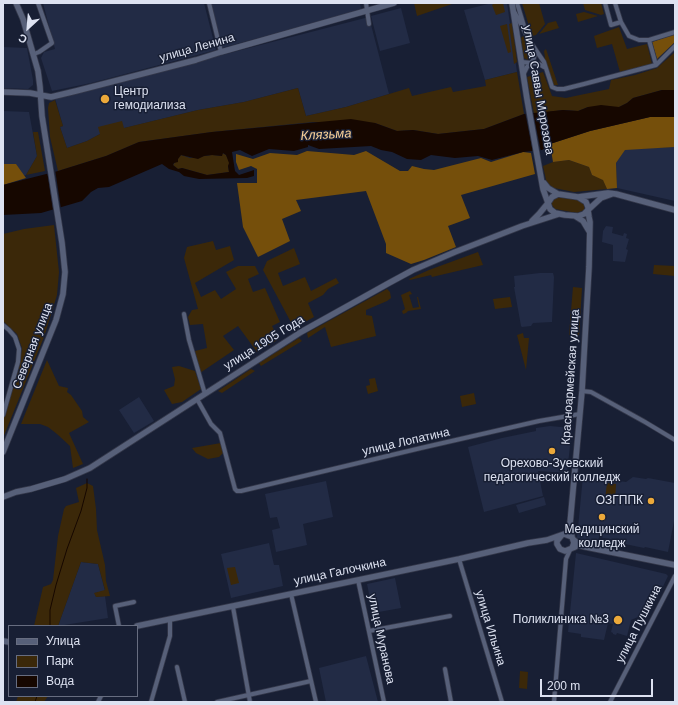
<!DOCTYPE html>
<html>
<head>
<meta charset="utf-8">
<style>
	body { margin:0 }
	#map { position:relative; width:678px; height:705px; overflow:hidden; background:#181f34; font-family:Arial,sans-serif }
	canvas { display:block }
	.frame { position:absolute; inset:0; border:4px solid #dde2f1; pointer-events:none }
	.legend { position:absolute; left:8px; top:625px; width:130px; height:72px; box-sizing:border-box; background:#181f34; border:1px solid #676d80; margin:0; padding:5px 7px; list-style:none; font-size:12px; color:#dde2f1 }
	.legend li { display:flex; align-items:center; gap:8px; height:20px }
	.legend b { width:20px; border:1px solid #676d80 }
	.north { position:absolute; left:8px; top:8px; width:40px; height:40px; -webkit-text-stroke:3px #181f34; paint-order:stroke; rotate:206deg; font-size:11px; font-weight:700; line-height:16px; text-align:center; color:#dde2f1 }
	.north::after { content:''; display:block; margin:auto; width:14px; height:18px; background:#dde2f1; clip-path:polygon(50% 0,100% 100%,50% 72%,0 100%) }
	.scale { position:absolute; left:540px; top:679px; width:113px; height:18px; box-sizing:border-box; border:2px solid #dde2f1; border-top:0; padding-left:5px; font-size:12px; line-height:14px; white-space:nowrap; color:#dde2f1; -webkit-text-stroke:3px #181f34; paint-order:stroke }
</style>
</head>
<body>
<div id="map">
<canvas width="678" height="705"></canvas>
<div class="frame"></div>
<ul class="legend">
<li><b style="height:5px;background:#576079"></b>Улица</li>
<li><b style="height:11px;background:#3b2809"></b>Парк</li>
<li><b style="height:11px;background:#160700"></b>Вода</li>
</ul>
<div class="north">С</div>
<div class="scale">200 m</div>
</div>
<script>
const ctx = document.querySelector('canvas').getContext('2d');
ctx.lineJoin = 'round';
function fillPath(path, color) { ctx.fillStyle = color; ctx.fill(path, 'evenodd'); }
const poly = rows => new Path2D(rows.map(r => 'M' + r).join(''));
function strokePath(path, color, width, dash) { ctx.strokeStyle = color; ctx.lineWidth = width; ctx.lineCap = dash ? 'butt' : 'round'; ctx.setLineDash(dash || []); ctx.stroke(path); }
function drawText(font, color, halo, rows, align = 'center') {
  ctx.font = font + ' Arial,sans-serif'; ctx.lineWidth = 3; ctx.setLineDash([]); ctx.textBaseline = 'middle'; ctx.strokeStyle = halo; ctx.fillStyle = color; for (const [text, x, y, turn = 0] of rows) {
    ctx.save(); ctx.translate(x, y); ctx.rotate((+turn || 0) * Math.PI / 180); ctx.textAlign = isNaN(turn) ? turn : align; if (halo) ctx.strokeText(text, 0, 0); ctx.fillText(text, 0, 0); ctx.restore();
  }
}
const built = poly([
	[43,3,204,3,216,50,91,83,52,91,41,58,44,52,55,49],
	[209,3,360,3,361,10,222,48],
	[492,3,507,3,517,72,485,80,464,10],
	[401,8,410,43,380,51,371,16],
	[369,17,389,94,346,107,306,116,298,88,244,102,198,110,100,134,87,141,67,148,60,127,63,126,55,98],
	[3,47,27,48,33,80,33,85,28,89,3,88],
	[3,111,29,112,37,156,26,175,3,184],
	[675,147,675,201,617,188,616,163,625,149],
	[606,226,613,227,612,233,623,236,624,233,627,234,626,238,629,239,626,249,628,250,625,262,613,261,613,245,602,242,603,231],
	[540,273,553,273,554,277,552,322,533,323,531,326,522,327,521,326,514,287,515,287,514,276],
	[139,397,154,421,134,433,119,410],
	[550,426,572,428,567,473,538,471,543,496,484,512,468,447,502,438,536,431,536,428],
	[583,476,626,482,633,477,646,479,648,478,675,483,675,516,668,552,645,547,644,548,625,544,619,541,599,537,598,542,577,538],
	[326,481,333,517,303,524,307,545,276,552,272,530,280,528,277,517,270,518,265,494],
	[544,497,546,505,519,513,516,505],
	[269,543,274,565,279,565,283,586,231,598,221,554],
	[576,553,666,574,668,576,656,601,653,603,649,612,631,620,627,636,617,633,616,635,613,634,613,633,611,632,613,624,608,623,604,640,581,637,581,634,568,632],
	[81,562,98,564,105,591,95,593,96,597,105,596,108,618,58,626],
	[395,578,401,608,373,613,367,584],
	[366,656,378,702,326,702,319,668]
]);
const green = poly([
	[414,3,455,3,417,16],
	[495,3,503,3,505,12,496,15,492,5],
	[522,3,539,3,545,24,536,35,532,36],
	[583,3,601,3,604,14,601,15,585,10],
	[584,12,598,16,578,22,576,14],
	[556,21,559,28,539,34,548,23],
	[512,23,517,62,514,64,509,24],
	[507,24,511,52,508,53,500,26],
	[619,27,627,49,647,44,652,64,620,72,612,44,597,48,594,36],
	[523,36,526,38,531,57,528,60,524,58,521,38],
	[546,49,558,85,553,85,544,59,545,57,544,51],
	[675,52,675,90,662,90,633,98,627,103,619,107,588,107,578,111,563,110,534,114,527,77,543,72,552,96,566,98,575,96,609,89,611,80,635,75,657,68],
	[517,72,524,114,484,129,438,134,413,130,397,131,375,123,313,122,212,132,139,142,106,156,58,171,50,137,48,108,49,103,55,100,63,126,60,127,67,148,87,141,100,134,98,127,122,121,124,128,198,110,244,102,298,88,306,116,346,107,409,88,412,96,451,87,453,92,486,86,485,80],
	[33,132,38,132,45,171,26,175,37,156],
	[222,153,226,155,230,163,228,166,229,172,207,175,182,168,178,169,173,165,181,155,190,158,212,155,222,156],
	[569,160,589,167,592,175,603,179,607,189,574,192,554,188,549,185,546,180,543,166,553,162],
	[556,197,579,200,585,204,584,210,577,213,555,209,551,204,553,199],
	[54,225,59,272,57,295,44,337,3,438,3,420,19,368,22,348,17,334,3,321,3,234,24,229],
	[213,241,216,250,230,246,234,260,195,283,201,297,215,290,221,299,236,289,226,272,238,266,255,266,259,274,248,279,253,292,265,288,280,322,272,326,279,339,257,352,238,326,223,336,234,350,200,373,195,351,207,348,203,324,190,325,188,317,192,310,198,309,184,258,187,247],
	[294,248,300,264,278,273,283,286,305,277,311,291,336,278,339,283,328,289,323,295,308,303,314,317,294,328,263,270,267,261],
	[478,252,483,265,432,277,431,275,410,280,409,279,429,270],
	[654,265,675,266,675,276,653,274],
	[573,287,582,288,579,336,569,335],
	[387,289,390,292,391,298,387,301,366,310,366,315,372,316,376,336,331,347,325,327,308,338,307,333],
	[410,291,412,294,409,295,413,308,419,307,417,297,418,297,421,309,408,311,406,313,403,314,402,311,405,309,401,295],
	[510,297,512,307,495,309,493,299],
	[523,333,524,338,529,338,526,370,517,335],
	[299,338,302,341,261,366,259,363],
	[47,360,59,386,68,388,67,392,71,395,82,411,83,417,89,422,69,433,83,464,73,468,70,446,57,434,48,427,40,424,21,424],
	[179,366,195,371,201,389,182,402,172,404,164,390,174,386,175,379,172,367],
	[251,369,255,371,222,393,218,391],
	[375,378,378,391,368,394,366,386,370,385,369,379],
	[474,393,476,404,462,407,460,396],
	[221,443,224,452,219,457,208,459,196,453,192,448],
	[87,483,93,486,96,509,97,530,105,565,106,581,110,596,96,597,94,593,105,590,98,564,81,562,58,626,34,626,43,587,51,584,53,580,58,536,64,509,66,506,79,502,76,488],
	[607,483,616,484,615,501,605,500],
	[235,567,239,583,231,585,227,568],
	[520,671,528,672,527,689,519,688],
	[18,696,48,696,44,702,16,702]
]);
const forest = poly([
	[675,34,675,42,657,59,652,42],
	[650,117,675,117,675,147,625,150,616,163,617,188,607,189,603,180,592,175,589,167,569,160,553,162,550,144,590,131],
	[307,151,354,155,366,151,400,171,408,171,412,166,424,169,434,170,481,158,491,162,523,152,531,153,535,174,461,195,470,218,448,226,456,247,424,260,411,264,386,253,386,244,366,191,296,200,301,211,282,219,290,241,258,257,243,227,237,183,257,183,257,169,251,166,239,170,236,162,236,154,253,159,270,153,297,155],
	[3,164,16,164,26,178,3,185]
]);
const water = poly([
	[662,90,675,90,675,117,650,117,590,131,550,144,542,150,523,152,492,160,478,156,455,158,431,155,421,160,407,159,392,152,381,150,371,146,319,149,308,145,308,147,294,151,269,149,252,156,240,150,232,152,235,171,239,175,254,170,254,176,247,178,199,179,184,176,179,172,169,169,162,164,109,187,98,188,91,192,82,201,41,213,3,215,3,185,58,171,106,156,139,142,212,132,351,119,375,123,397,131,413,130,438,134,484,129,524,114,563,110,578,111,588,107,601,105,619,107,627,103,633,98],
	[223,153,226,155,229,163,228,166,229,172,207,175,182,168,178,169,173,165,174,163,178,162,178,159,181,155,198,159,204,156,212,155,222,156]
]);
const pier = poly([
	[525,112,533,112,541,152,533,153],
	[55,169,61,209,53,211,47,171]
]);
const stream = poly([
	[50,626,50,610,56,585,67,549,81,511,87,488,87,479],
	[35,702,37,696]
]);
const street = poly([
	[209,3,221,52],
	[366,3,369,24],
	[517,3,524,26],
	[605,3,611,25,621,22],
	[615,3,621,22,629,36,639,40,649,40,675,32],
	[515,13,529,40,544,62,552,87,557,89,564,89,584,84,656,65,675,46],
	[649,40,656,65],
	[34,54,39,52,52,43,38,3],
	[522,62,531,63,534,58,535,50],
	[524,73,527,67,531,63,539,64,544,67],
	[184,314,189,340,205,394],
	[3,325,9,330,15,337,19,349,18,362,3,415],
	[582,391,591,392,645,422,675,440],
	[197,399,211,424,220,433,235,489,237,491,241,491,421,448,539,421,580,414],
	[459,559,502,702],
	[358,580,384,702],
	[291,594,316,702],
	[233,607,250,702],
	[119,626,115,606,134,602],
	[369,631,450,616],
	[177,667,185,702],
	[445,669,451,702],
	[98,702,101,696],
	[151,702,170,636,170,620],
	[217,702,311,681],
	[554,702,566,559,570,550],
	[610,702,675,576]
]);
const secondary = poly([
	[512,3,527,99,543,189,548,203,539,214,532,221],
	[3,92,30,93,51,97,76,91,196,60,221,52,394,3],
	[544,183,548,188,558,194],
	[578,197,608,193,616,194,675,210],
	[575,216,583,221,589,231],
	[3,452,56,320,63,294,65,272,62,243,42,116,40,87,38,71,23,19,16,3],
	[3,497,16,492,31,489,65,479,90,468,301,332,389,283,413,270,455,252,522,226,559,214],
	[561,536,557,541,557,544,560,549,565,551,575,547],
	[574,540,581,546,675,565],
	[572,548,574,543,572,537,570,524,582,391,589,267,590,222,589,217,588,210,588,207,586,202,578,197,558,194,552,197,548,203,550,209,555,213,565,215,578,216,584,214,588,210,601,198,612,194],
	[137,626,459,559,528,543,547,540,564,534,572,537],
	[3,641,9,642]
]);
const markers = [
	[105,99,5,"#eca93a"],
	[552,451,4,"#eca93a"],
	[651,501,4,"#eca93a"],
	[602,517,4,"#eca93a"],
	[618,620,5,"#eca93a"]
];
const streetNames = [
	["улица Ленина",197,48,-16],
	["улица Саввы Морозова",538,90,80],
	["улица 1905 Года",264,343,-32],
	["Северная улица",33,346,-69],
	["Красноармейская улица",571,377,-86],
	["улица Лопатина",406,442,-13],
	["улица Галочкина",340,572,-12],
	["улица Пушкина",639,624,-63],
	["улица Ильина",490,628,73],
	["улица Муранова",381,639,78]
];
const poiNames = [
	["Центр",114,92,"left"],
	["гемодиализа",114,106,"left"],
	["Орехово-Зуевский",552,464],
	["педагогический колледж",552,478],
	["ОЗГППК",643,501,"right"],
	["Медицинский",602,530],
	["колледж",602,544],
	["Поликлиника №3",609,620,"right"]
];
const waterNames = [
	["Клязьма",326,135,-3]
];
fillPath(built, '#222b45');
fillPath(green, '#3b2809');
fillPath(forest, '#754f0b');
fillPath(water, '#160700');
fillPath(pier, '#181f34');
strokePath(stream, '#160700', 1);
strokePath(street, '#34384a', 5.5);
strokePath(secondary, '#34384a', 7);
strokePath(street, '#576079', 4);
strokePath(secondary, '#576079', 5.5);
for (const [x, y, r, color] of markers) { const dot = new Path2D(); dot.arc(x, y, r, 0, 2 * Math.PI); ctx.fillStyle = color; ctx.fill(dot); strokePath(dot, '#181f34', 1.5); }
drawText('12px', '#dde2f1', '#181f34', streetNames);
drawText('12px', '#dde2f1', '#181f34', poiNames);
drawText('italic 13px', '#fbd299', '#181f34', waterNames);
</script>
</body>
</html>
